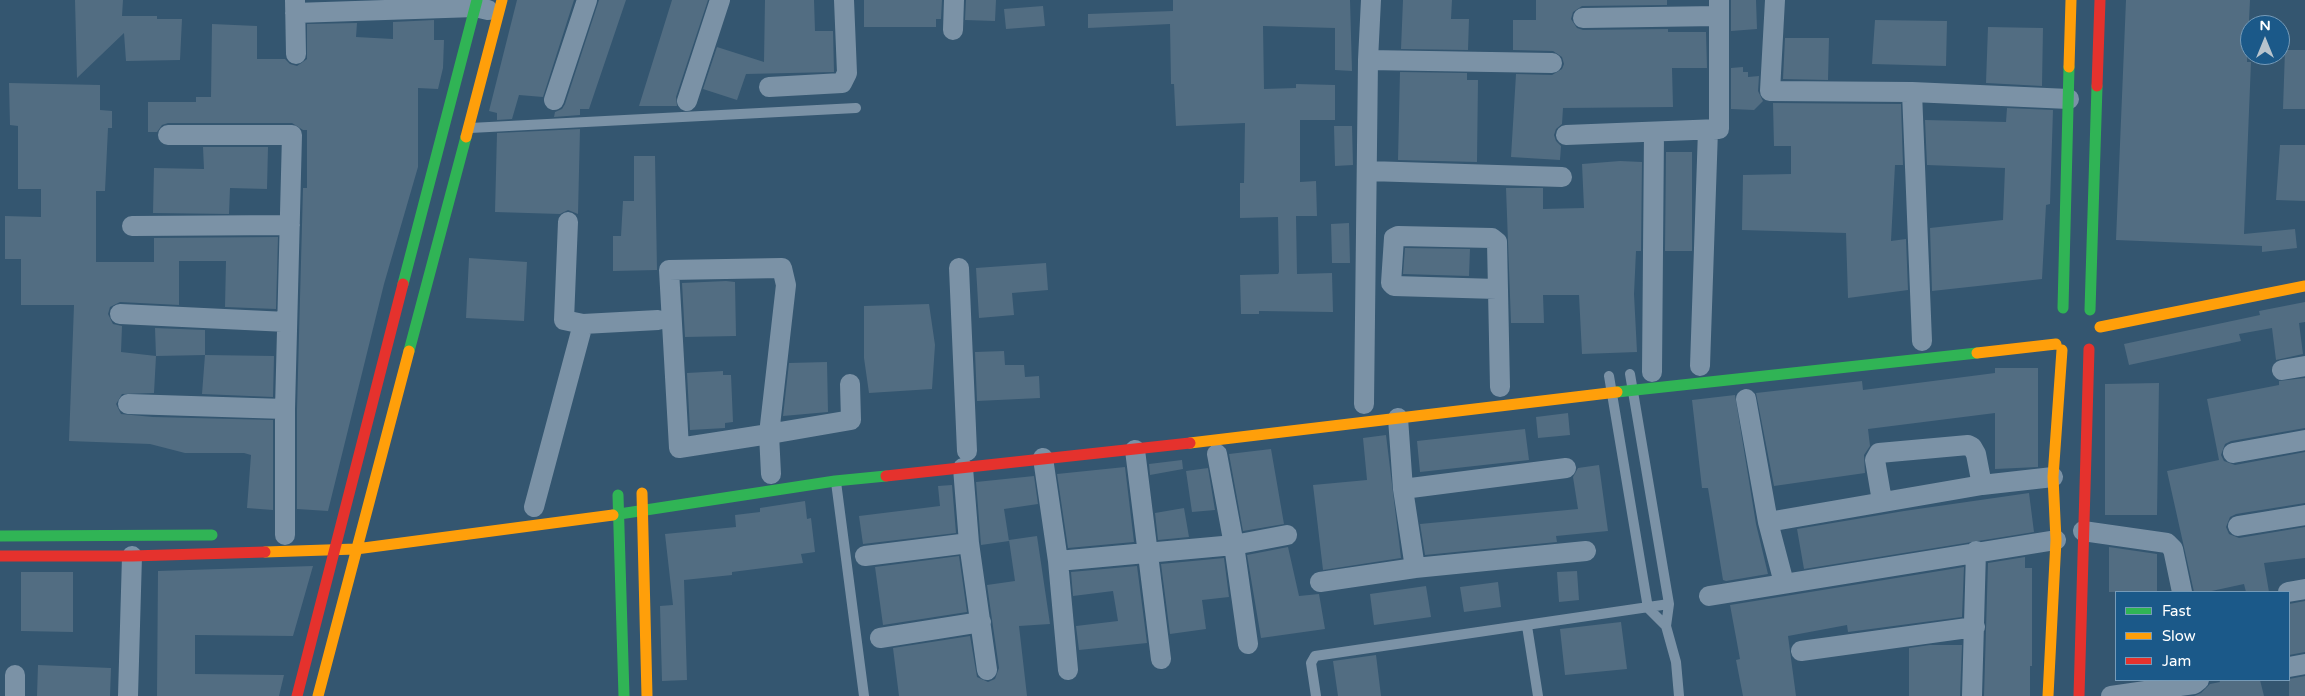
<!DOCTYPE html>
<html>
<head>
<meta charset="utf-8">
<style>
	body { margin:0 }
	#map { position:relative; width:2305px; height:696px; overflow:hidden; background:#345670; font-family:"Varela Round",sans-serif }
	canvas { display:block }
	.legend { position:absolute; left:2115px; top:591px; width:175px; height:90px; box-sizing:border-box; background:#1b5989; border:1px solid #769bb8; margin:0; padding:6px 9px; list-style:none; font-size:15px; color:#fff }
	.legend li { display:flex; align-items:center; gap:10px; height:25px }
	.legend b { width:25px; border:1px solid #769bb8 }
	.north { position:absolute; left:2240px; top:15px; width:50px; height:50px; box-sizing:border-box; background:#1b5989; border:1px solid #769bb8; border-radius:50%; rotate:0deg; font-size:14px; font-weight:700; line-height:20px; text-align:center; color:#fff }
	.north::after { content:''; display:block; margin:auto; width:18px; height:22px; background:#b8c4cd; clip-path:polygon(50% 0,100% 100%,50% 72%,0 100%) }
</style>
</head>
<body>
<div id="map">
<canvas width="2305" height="696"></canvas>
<ul class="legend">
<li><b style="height:6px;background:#30b455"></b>Fast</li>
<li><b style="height:6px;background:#ff9f0a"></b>Slow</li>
<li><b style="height:6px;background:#e5322d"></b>Jam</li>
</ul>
<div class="north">N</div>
</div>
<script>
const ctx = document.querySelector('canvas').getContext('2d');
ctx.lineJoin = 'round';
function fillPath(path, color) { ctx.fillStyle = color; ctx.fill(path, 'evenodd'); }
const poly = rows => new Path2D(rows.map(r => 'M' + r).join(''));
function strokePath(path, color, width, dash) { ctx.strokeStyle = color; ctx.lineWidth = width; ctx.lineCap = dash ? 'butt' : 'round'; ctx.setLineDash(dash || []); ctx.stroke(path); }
const building = poly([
	[75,0,123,0,122,16,157,16,157,19,182,19,180,60,126,61,124,33,77,78],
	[517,0,574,0,543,97,519,95,512,119,497,120,497,113,489,111],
	[599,0,626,0,589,109,580,109,580,115,554,117,555,112,562,109,565,104],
	[672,0,708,0,676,97,677,106,639,106],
	[765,0,814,0,815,31,833,31,834,72,746,74,737,100,703,89,717,47,764,62],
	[864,0,942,0,941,19,936,19,936,27,864,27],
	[966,0,996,0,995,21,965,20],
	[1173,0,1350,0,1352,71,1335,70,1335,28,1263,26,1264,89,1296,88,1296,84,1335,85,1335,120,1300,120,1300,182,1316,181,1317,216,1296,216,1297,274,1332,273,1333,312,1259,311,1259,314,1241,314,1240,275,1278,274,1279,272,1278,217,1240,218,1240,183,1244,183,1245,123,1176,126,1174,84,1171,84,1170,24,1088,28,1088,14,1173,11],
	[1403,0,1452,0,1451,19,1469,19,1468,50,1401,49],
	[1536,0,1667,0,1667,5,1582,6,1573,12,1571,19,1577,28,1583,30,1668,29,1668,32,1706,32,1707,68,1672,68,1673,107,1563,108,1562,124,1556,129,1554,135,1556,141,1561,146,1560,160,1511,157,1516,74,1552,75,1562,69,1564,64,1562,57,1553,51,1513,50,1513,20,1536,20],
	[1731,0,1756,0,1757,29,1731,31],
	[2126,0,2250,0,2247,62,2251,62,2244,234,2295,229,2297,248,2262,252,2262,246,2116,240],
	[1043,6,1045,26,1006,29,1004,9],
	[434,20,434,40,444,40,443,68,438,89,418,88,418,167,384,284,328,511,297,509,297,409,303,188,307,188,307,130,303,130,292,123,168,123,162,125,157,132,148,132,148,102,196,102,196,97,211,97,212,24,257,26,257,59,285,59,290,64,297,66,307,59,307,24,357,23,356,37,393,39,393,22],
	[1875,20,1947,21,1946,66,1872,64],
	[1988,27,2043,28,2042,86,1986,83],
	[1785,38,1829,38,1828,80,1783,79],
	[2285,50,2305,50,2305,109,2283,109],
	[1743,67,1743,72,1748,72,1748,77,1759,76,1758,91,1763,101,1754,110,1731,109,1731,68],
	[1400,72,1467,73,1467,80,1478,80,1477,162,1398,160],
	[9,83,100,85,100,110,112,111,112,128,108,128,105,191,96,191,96,262,154,262,154,238,278,237,276,309,225,307,226,261,179,261,179,305,120,302,110,307,108,314,113,324,122,326,121,352,156,356,154,393,122,394,116,404,121,414,153,417,273,420,273,510,247,508,251,455,244,453,185,453,150,444,69,441,74,305,21,305,21,259,5,259,5,216,41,217,41,189,18,189,18,126,10,125],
	[1773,103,1901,104,1903,165,1895,165,1891,241,1906,239,1908,290,1848,298,1846,233,1742,230,1743,175,1791,174,1791,146,1774,146],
	[2007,108,2053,110,2050,204,2046,205,2042,279,1932,291,1930,228,2003,220,2005,168,1927,165,1925,120,2006,122],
	[1334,126,1352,126,1353,165,1335,166],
	[580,129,578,214,568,210,560,214,495,212,497,133],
	[2280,145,2305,145,2305,201,2276,200],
	[203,147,268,147,267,189,230,188,229,214,153,213,154,168,204,169],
	[1666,152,1692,152,1692,251,1665,251],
	[634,156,655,156,657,270,613,271,613,236,621,236,623,201,634,201],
	[1620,161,1642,162,1641,251,1636,251,1634,294,1637,352,1582,354,1579,295,1543,295,1544,323,1511,323,1506,188,1543,188,1543,209,1584,208,1582,164],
	[1349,223,1350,263,1332,263,1331,224],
	[1405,248,1470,249,1469,276,1403,274],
	[469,258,527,262,524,321,466,318],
	[1046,263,1048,290,1012,293,1014,315,979,318,976,268],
	[726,281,735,282,736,336,685,337,682,283],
	[2305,302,2305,322,2299,323,2303,354,2276,360,2272,328,2239,334,2241,341,2129,365,2124,344,2260,315,2259,311],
	[929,304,935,345,932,389,869,393,864,358,864,306],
	[155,328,205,330,205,355,156,356],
	[1004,351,1005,365,1024,365,1025,377,1039,376,1040,398,977,401,975,352],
	[205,355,274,356,273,397,202,394],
	[827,362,828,412,783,416,789,363],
	[1995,368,2038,368,2038,467,1995,469,1995,413,1868,429,1870,446,1864,455,1865,473,1774,486,1756,393,1862,381,1863,390,1995,373],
	[723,371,723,375,731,375,733,422,725,423,725,428,690,430,687,373],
	[2305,378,2305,428,2231,441,2225,444,2221,455,2224,461,2235,465,2305,452,2305,503,2236,514,2230,517,2226,527,2229,534,2239,538,2305,527,2305,558,2264,563,2269,592,2246,592,2244,584,2207,592,2194,592,2167,471,2219,460,2207,399,2279,385,2279,381],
	[2159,383,2157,515,2105,515,2105,384],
	[1735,395,1756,524,1768,574,1726,581,1723,580,1708,488,1702,488,1692,400],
	[1568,413,1570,435,1538,438,1536,417],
	[1525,429,1529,460,1420,472,1417,441],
	[1386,435,1401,558,1323,570,1313,485,1367,480,1363,438],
	[1271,449,1284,524,1243,531,1229,454],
	[1182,460,1183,469,1150,475,1149,464],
	[1599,465,1608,531,1556,536,1557,542,1425,555,1420,524,1578,509,1573,477,1578,468],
	[1125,467,1134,542,1068,548,1057,474],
	[1208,468,1215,510,1192,512,1186,471],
	[1034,476,1038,504,1004,509,1009,541,981,545,976,482],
	[952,485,956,533,863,544,859,516,940,506,938,486],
	[2029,493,2034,532,1804,569,1797,529,1904,511],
	[805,501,807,519,811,518,815,552,801,554,803,563,732,572,732,575,684,580,687,680,662,681,660,606,673,605,665,534,736,527,735,515,760,512,760,508],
	[1184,508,1189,537,1158,540,1155,513],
	[1037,536,1050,624,1019,626,1027,696,899,696,893,648,970,636,977,677,988,682,995,679,999,668,987,585,1015,581,1009,540],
	[1288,547,1299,596,1319,594,1325,629,1261,638,1247,555],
	[2109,547,2157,554,2157,592,2109,592],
	[959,556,967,612,883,625,875,567],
	[2025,557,2025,568,2032,568,2032,666,2030,666,2030,696,1984,696,1988,563],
	[1224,558,1229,597,1202,600,1206,629,1170,634,1161,564],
	[313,566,293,636,195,635,195,674,284,675,279,696,157,696,158,571],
	[1137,566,1147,643,1079,650,1076,626,1118,621,1113,591,1073,596,1071,572],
	[1964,567,1962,617,1848,632,1847,625,1788,636,1796,696,1743,696,1736,660,1740,659,1730,605],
	[1577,571,1579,600,1559,602,1557,572],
	[21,572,73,572,73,632,21,631],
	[1498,582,1501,607,1464,612,1460,587],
	[1426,586,1431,617,1374,625,1370,594],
	[2305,601,2305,652,2289,655,2289,604],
	[1621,622,1627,669,1565,675,1560,629],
	[1930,645,1962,645,1960,696,1909,696,1909,648],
	[1376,655,1381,696,1338,696,1333,661],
	[38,665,111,668,110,696,37,696],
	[2305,676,2305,696,2289,696,2289,679],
	[2219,680,2260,680,2264,696,2194,696,2201,693,2210,684,2220,682]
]);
const lane = poly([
	[470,128,856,108],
	[1630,374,1669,604,1666,626,1676,662,1679,696],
	[1609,376,1648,608,1666,626],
	[836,482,864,696],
	[1527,626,1538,696],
	[1316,696,1311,663,1315,656,1669,604]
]);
const street = poly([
	[295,0,296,54],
	[1775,0,1770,91,1912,92,2069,99],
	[295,13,475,7,488,10],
	[1583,18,1718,16],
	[953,30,954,0],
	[1368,60,1552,63],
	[769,87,842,83,847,73,844,0],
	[1912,92,1922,341],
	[554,100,587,0],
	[687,101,720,0],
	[168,135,292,135,285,409,285,535],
	[1566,135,1719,129,1719,0],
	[1368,171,1562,177],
	[568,222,564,320,583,324,658,320],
	[132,226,290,225],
	[959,268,967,451],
	[1497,289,1394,286,1391,283,1394,238,1398,236,1492,238,1497,242,1500,387],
	[120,314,287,322],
	[1700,366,1708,130],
	[2282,370,2305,366],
	[1652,372,1654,132],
	[1746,399,1768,522,1784,583],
	[128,404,285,409],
	[1364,404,1368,60,1371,0],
	[1398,418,1403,489,1415,568],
	[1135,450,1161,659],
	[2233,453,2305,440],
	[1217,454,1234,545,1248,644],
	[1043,458,1058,561,1068,670],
	[963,468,969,543,987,670],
	[771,474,769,434,786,285,782,268,669,270,679,448,769,434,851,420,850,384],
	[1403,489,1566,468],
	[1882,501,1875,460,1879,453,1968,445,1972,447,1976,454,1982,485],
	[534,507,583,324],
	[1768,522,1982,485,2053,477],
	[2238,526,2305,515],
	[2083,531,2167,543,2173,549,2182,592],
	[865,556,969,543],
	[1058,561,1234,545,1287,535],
	[1320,582,1415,568,1586,551],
	[2288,592,2305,589],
	[1709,596,2056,540],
	[880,638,981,622],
	[1801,651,1975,627],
	[2289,667,2305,664],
	[15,696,15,675],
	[128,696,132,556],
	[1972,696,1976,551],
	[2111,696,2194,684,2199,680]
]);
const fast = poly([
	[403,284,477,0],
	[2063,308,2069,67],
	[2090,310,2097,86],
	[409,351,466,137],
	[1617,392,1977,353],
	[618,495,624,696],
	[613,515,835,481,886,476],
	[0,536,212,535]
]);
const slow = poly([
	[2069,67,2071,0],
	[466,137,502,0],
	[2100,327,2305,286],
	[1977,353,2056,344],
	[1190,443,1617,392],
	[642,493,647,696],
	[265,552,356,549,613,515],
	[318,696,409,351],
	[2048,696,2056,540,2053,477,2062,350]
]);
const jam = poly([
	[2097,86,2100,0],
	[886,476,1190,443],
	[0,556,132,556,265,552],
	[297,696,403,284],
	[2079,696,2089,349]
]);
fillPath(building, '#526d82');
strokePath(lane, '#7b92a6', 10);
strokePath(street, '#7b92a6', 20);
strokePath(fast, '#30b455', 11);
strokePath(slow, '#ff9f0a', 11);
strokePath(jam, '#e5322d', 11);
</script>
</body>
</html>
